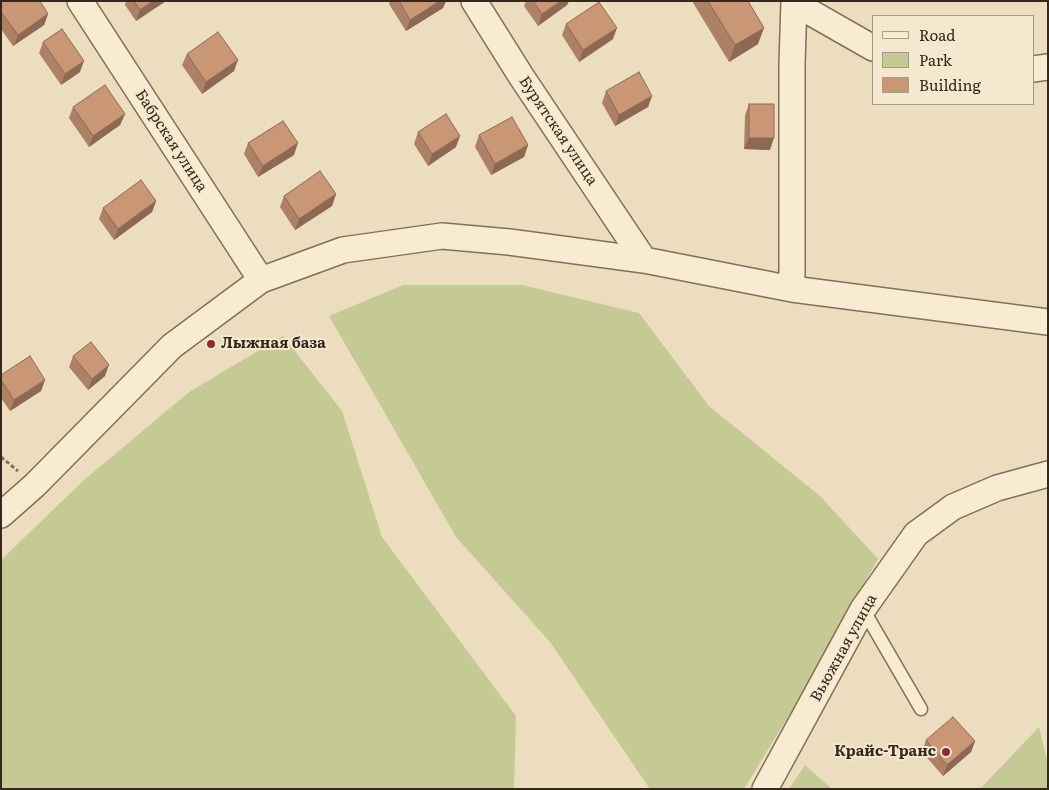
<!DOCTYPE html>
<html>
<head>
<meta charset="utf-8">
<style>
	body { margin:0 }
	#map { position:relative; width:1049px; height:790px; overflow:hidden; background:#ecddbf; font-family:Literata,serif }
	canvas { display:block }
	.frame { position:absolute; inset:0; border:2px solid #34271c; pointer-events:none }
	.legend { position:absolute; left:872px; top:15px; width:162px; height:90px; box-sizing:border-box; background:#f4e8cf; border:1px solid #a79b87; margin:0; padding:6px 9px; list-style:none; font-size:15px; color:#34271c }
	.legend li { display:flex; align-items:center; gap:10px; height:25px }
	.legend b { width:25px; border:1px solid #a79b87 }
</style>
</head>
<body>
<div id="map">
<canvas width="1049" height="790"></canvas>
<div class="frame"></div>
<ul class="legend">
<li><b style="height:6px;background:#f7ebd2"></b>Road</li>
<li><b style="height:14px;background:#c5c994"></b>Park</li>
<li><b style="height:14px;background:#c99676"></b>Building</li>
</ul>
</div>
<script>
const ctx = document.querySelector('canvas').getContext('2d');
ctx.lineJoin = 'round';
function fillPath(path, color) { ctx.fillStyle = color; ctx.fill(path, 'evenodd'); }
const poly = rows => new Path2D(rows.map(r => 'M' + r).join(''));
function strokePath(path, color, width, dash) { ctx.strokeStyle = color; ctx.lineWidth = width; ctx.lineCap = dash ? 'butt' : 'round'; ctx.setLineDash(dash || []); ctx.stroke(path); }
function drawText(font, color, halo, rows, align = 'center') {
  ctx.font = font + ' Literata,serif'; ctx.lineWidth = 4; ctx.setLineDash([]); ctx.textBaseline = 'middle'; ctx.strokeStyle = halo; ctx.fillStyle = color; for (const [text, x, y, turn = 0] of rows) {
    ctx.save(); ctx.translate(x, y); ctx.rotate((+turn || 0) * Math.PI / 180); ctx.textAlign = isNaN(turn) ? turn : align; if (halo) ctx.strokeText(text, 0, 0); ctx.fillText(text, 0, 0); ctx.restore();
  }
}
const green = poly([
	[403,285,522,285,639,313,709,406,820,496,878,559,788,717,744,789,650,789,550,642,456,537,329,316],
	[283,336,342,411,382,537,516,716,514,789,1,789,1,560,84,480,189,392],
	[1039,727,1048,764,1048,789,980,789],
	[805,765,832,789,789,789]
]);
const path = poly([
	[1,457,18,471]
]);
const service = poly([
	[863,609,921,709]
]);
const minor = poly([
	[80,1,261,280],
	[474,1,521,76,644,260],
	[794,3,873,48],
	[1033,69,1048,67],
	[792,289,792,64,794,1],
	[1,515,35,485,172,346,261,280,343,250,442,236,509,242,644,260,792,289,1048,322],
	[765,789,863,609,916,534,953,507,997,488,1048,474]
]);
const wall = poly([
	[1,1,48,14,44,25,13,46,1,29],
	[126,1,166,1,136,21,125,5],
	[390,1,446,1,443,8,406,31,389,4],
	[526,1,569,1,567,5,538,26,524,6],
	[692,1,748,1,758,44,729,62],
	[566,24,613,39,579,62,562,35],
	[43,42,80,72,61,85,39,53],
	[187,54,234,71,202,94,182,65],
	[606,91,652,96,648,107,615,126,602,103],
	[749,104,770,150,744,149,745,115],
	[73,107,125,114,120,125,89,147,69,118],
	[418,132,456,147,428,166,414,144],
	[479,135,528,145,524,157,491,175,475,147],
	[248,143,294,155,258,177,244,154],
	[336,194,332,206,295,230,280,207,284,196],
	[156,201,152,212,114,240,99,219,103,208],
	[73,356,105,376,88,390,69,367],
	[1,375,45,380,41,391,10,411,1,398],
	[926,740,975,741,971,752,943,776,922,752]
]);
const shadedWall = poly([
	[153,1,166,1,136,21,140,10],
	[440,1,446,1,443,8,406,31,410,20],
	[561,1,569,1,567,5,538,26,542,14],
	[48,14,44,25,13,46,18,35],
	[617,28,613,39,579,62,583,50],
	[764,28,758,44,729,62,735,45],
	[238,60,234,71,202,94,206,82],
	[84,61,80,72,61,85,65,74],
	[652,96,648,107,615,126,619,115],
	[125,114,120,125,89,147,93,136],
	[460,136,456,147,428,166,432,154],
	[749,138,774,138,770,150,744,149],
	[298,143,294,155,258,177,263,166],
	[528,145,524,157,491,175,495,164],
	[336,194,332,206,295,230,299,219],
	[156,201,152,212,114,240,118,229],
	[109,365,105,376,88,390,92,379],
	[45,380,41,391,10,411,14,400],
	[975,741,971,752,943,776,947,765]
]);
const building = poly([
	[1,1,40,1,48,14,18,35,1,12,1,1],
	[134,1,153,1,140,10,134,1],
	[399,1,440,1,410,20,399,1],
	[533,1,561,1,542,14,533,1],
	[708,1,748,1,764,28,735,45,708,1],
	[599,2,617,28,583,50,566,24,599,2],
	[62,29,84,61,65,74,43,42,62,29],
	[218,32,238,60,206,82,187,54,218,32],
	[639,72,652,96,619,115,606,91,639,72],
	[105,85,125,114,93,136,73,107,105,85],
	[749,104,774,104,774,138,749,138,749,104],
	[446,114,460,136,432,154,418,132,446,114],
	[512,117,528,145,495,164,479,135,512,117],
	[283,121,298,143,263,166,248,143,283,121],
	[320,171,336,194,299,219,284,196,320,171],
	[141,180,156,201,118,229,103,208,141,180],
	[91,342,109,365,92,379,73,356,91,342],
	[30,356,45,380,14,400,1,380,1,375,30,356],
	[953,717,975,741,947,765,926,740,953,717]
]);
const markers = [
	[211,344,5,"#912a2e"],
	[946,752,5,"#912a2e"]
];
const streetNames = [
	["Бурятская улица",558,131,56],
	["Бабрская улица",171,141,57],
	["Вьюжная улица",844,648,-61]
];
const poiNames = [
	["Лыжная база",221,344],
	["Крайс-Транс",936,752,"right"]
];
fillPath(green, '#c5c994');
strokePath(service, '#846e58', 15);
strokePath(minor, '#846e58', 28);
strokePath(path, '#846e58', 3, [4, 2.5]);
strokePath(service, '#f7ebd2', 12);
strokePath(minor, '#f7ebd2', 25);
fillPath(wall, '#ad8165');
fillPath(shadedWall, '#8d6953');
fillPath(building, '#c99676');
strokePath(building, '#8d6953', 1);
for (const [x, y, r, color] of markers) { const dot = new Path2D(); dot.arc(x, y, r, 0, 2 * Math.PI); ctx.fillStyle = color; ctx.fill(dot); strokePath(dot, '#f4e8cf', 2); }
drawText('15px', '#34271c', '#f4e8cf', streetNames);
drawText('bold 15px', '#34271c', '#f4e8cf', poiNames, 'left');
</script>
</body>
</html>
